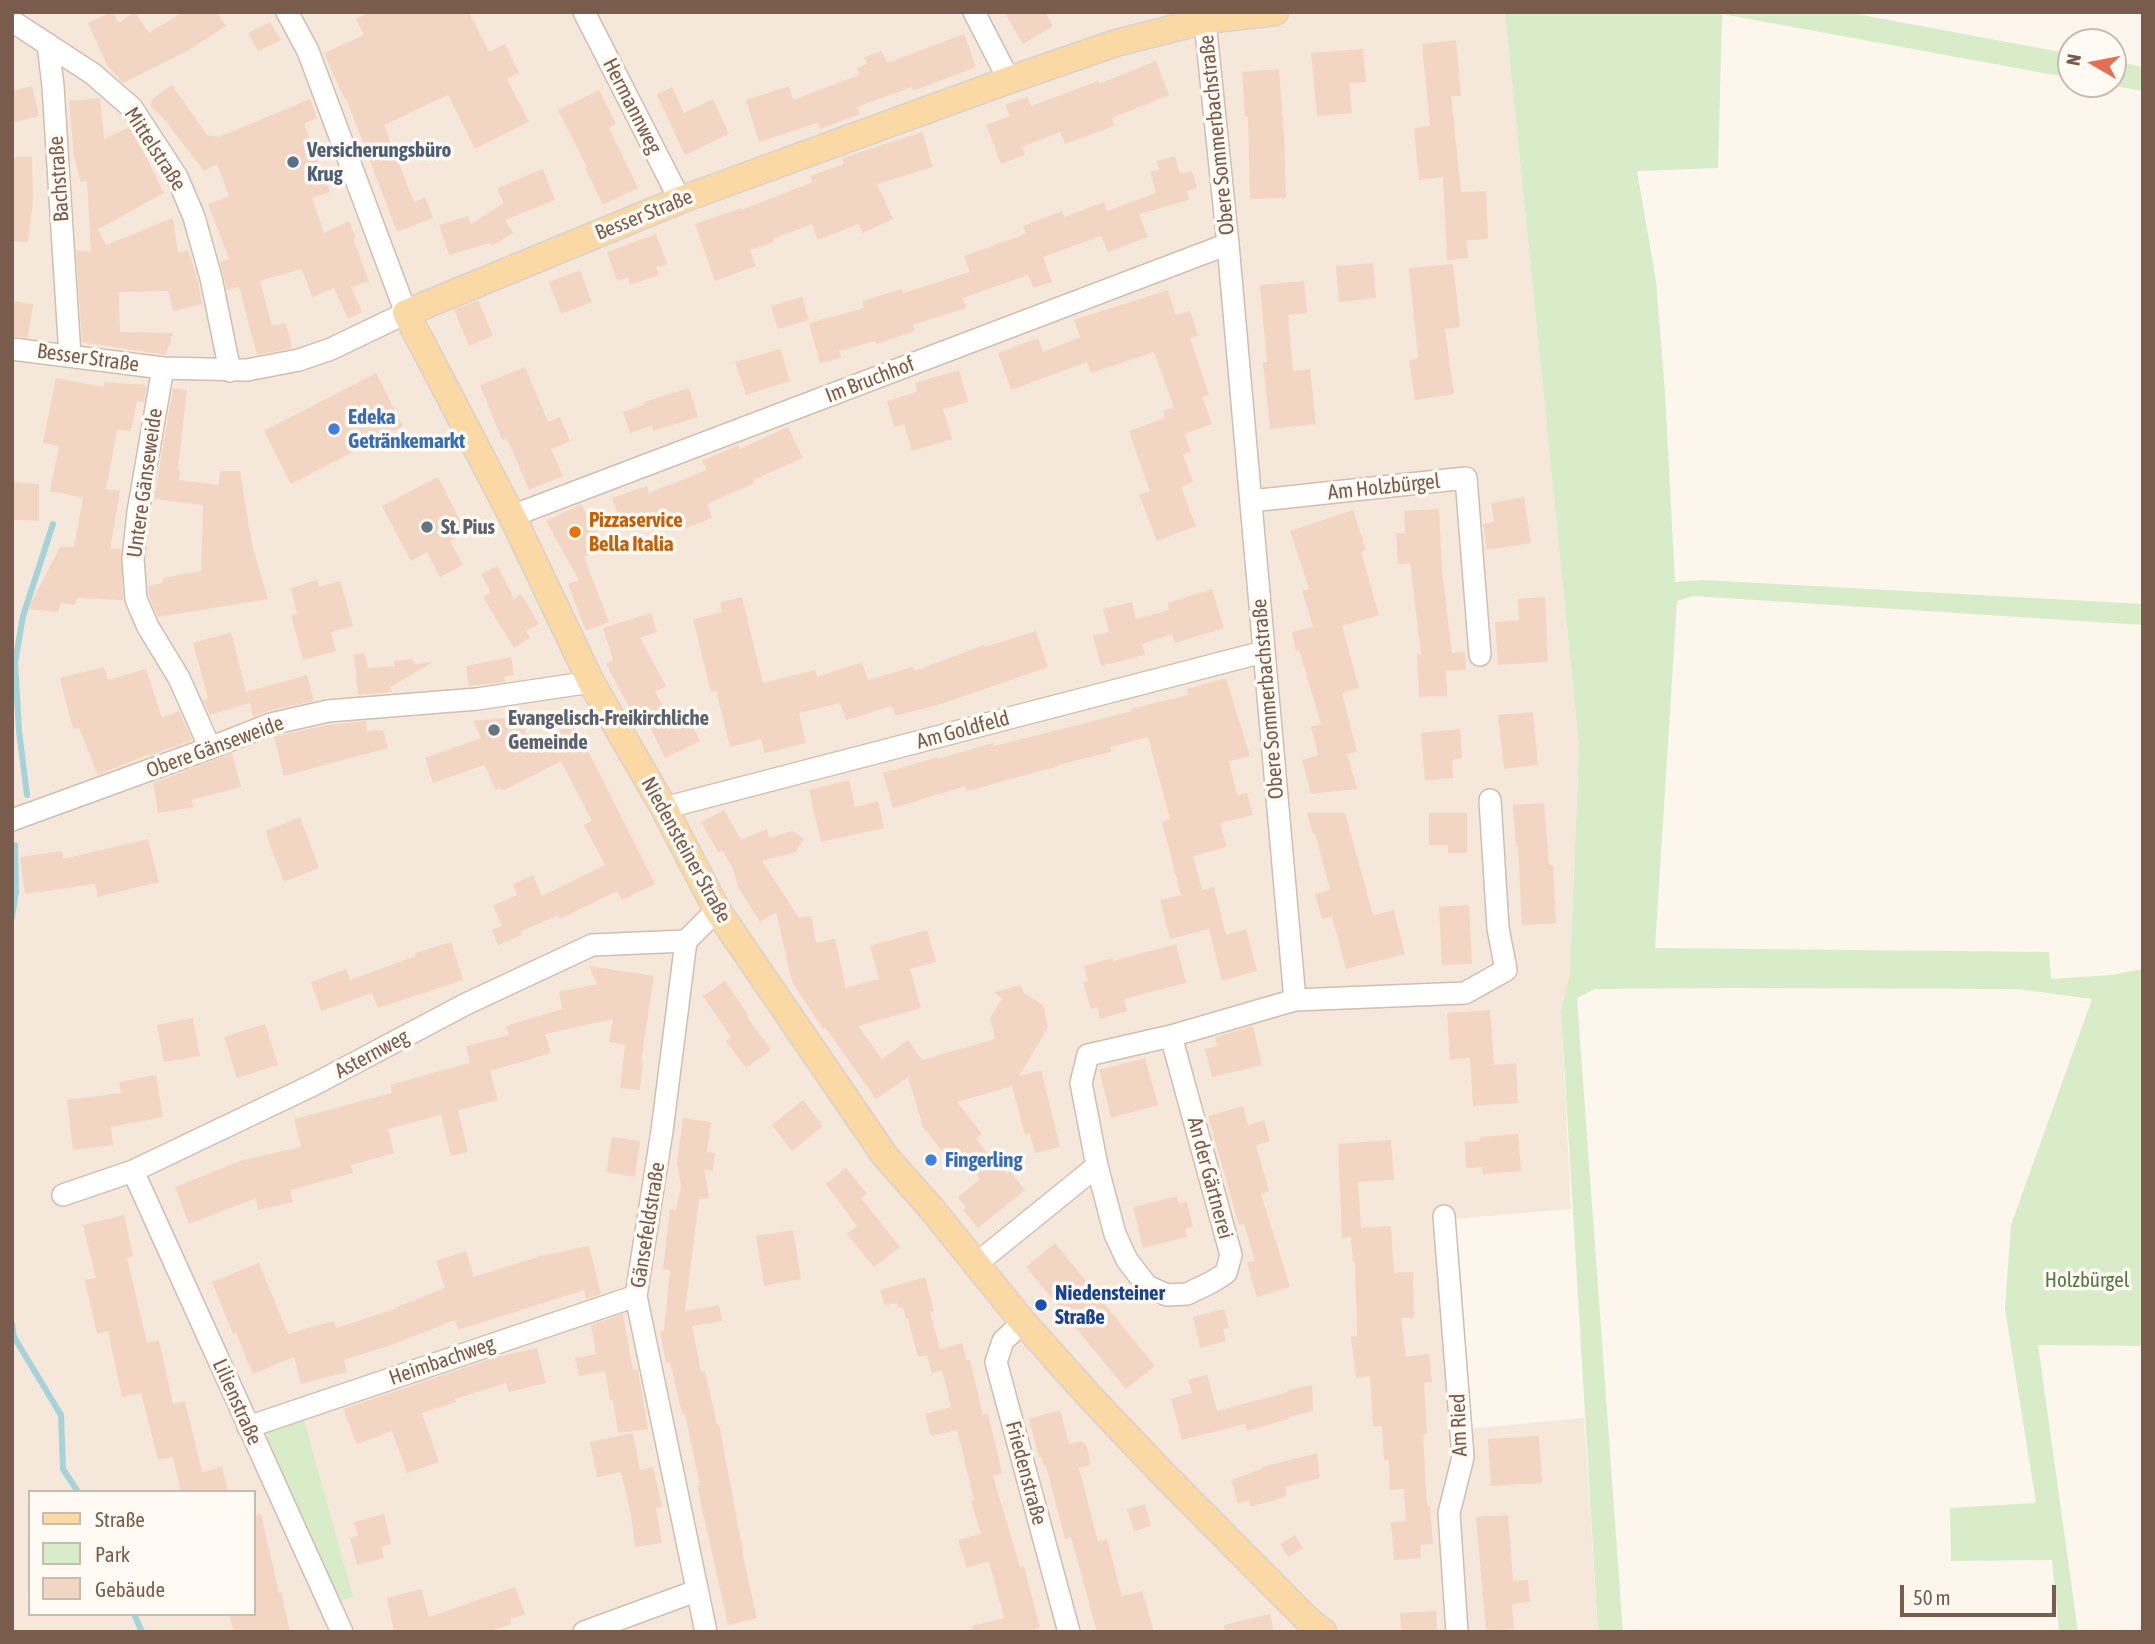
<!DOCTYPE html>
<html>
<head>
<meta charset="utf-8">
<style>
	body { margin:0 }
	#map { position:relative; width:2155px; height:1644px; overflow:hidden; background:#fdf6ec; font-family:"Asap Condensed",sans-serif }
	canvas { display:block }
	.frame { position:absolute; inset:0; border:14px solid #7a5c4d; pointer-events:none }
	.legend { position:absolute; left:28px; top:1490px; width:228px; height:126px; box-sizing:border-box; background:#fffaf3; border:2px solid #cabbb1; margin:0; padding:9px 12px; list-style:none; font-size:21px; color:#7a5c4d }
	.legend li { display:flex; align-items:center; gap:14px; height:35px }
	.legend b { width:35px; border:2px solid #cabbb1 }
	.north { position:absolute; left:2057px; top:28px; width:70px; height:70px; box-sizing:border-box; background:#fffaf3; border:2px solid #cabbb1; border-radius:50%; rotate:280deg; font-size:19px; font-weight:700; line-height:28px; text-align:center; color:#7a5c4d }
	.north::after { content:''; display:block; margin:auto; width:24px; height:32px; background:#e76f51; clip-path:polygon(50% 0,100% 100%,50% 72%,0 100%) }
	.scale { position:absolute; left:1900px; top:1585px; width:156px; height:32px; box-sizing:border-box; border:4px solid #7a5c4d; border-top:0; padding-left:9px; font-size:21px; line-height:24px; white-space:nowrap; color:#7a5c4d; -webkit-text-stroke:5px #fffaf3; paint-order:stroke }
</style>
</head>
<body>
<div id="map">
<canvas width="2155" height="1644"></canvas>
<div class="frame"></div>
<ul class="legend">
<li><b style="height:9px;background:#fbd9a5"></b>Straße</li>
<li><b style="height:19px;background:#d8ecc9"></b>Park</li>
<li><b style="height:19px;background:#f3d5c3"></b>Gebäude</li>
</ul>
<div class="north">N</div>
<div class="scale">50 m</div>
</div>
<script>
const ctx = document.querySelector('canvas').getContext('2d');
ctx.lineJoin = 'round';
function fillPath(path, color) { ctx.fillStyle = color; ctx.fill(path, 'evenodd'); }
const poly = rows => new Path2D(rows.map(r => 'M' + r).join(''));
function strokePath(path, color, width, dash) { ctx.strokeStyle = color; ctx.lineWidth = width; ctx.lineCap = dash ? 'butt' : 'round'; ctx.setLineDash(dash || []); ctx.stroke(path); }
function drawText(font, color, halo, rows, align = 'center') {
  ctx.font = font + ' "Asap Condensed",sans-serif'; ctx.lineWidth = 7; ctx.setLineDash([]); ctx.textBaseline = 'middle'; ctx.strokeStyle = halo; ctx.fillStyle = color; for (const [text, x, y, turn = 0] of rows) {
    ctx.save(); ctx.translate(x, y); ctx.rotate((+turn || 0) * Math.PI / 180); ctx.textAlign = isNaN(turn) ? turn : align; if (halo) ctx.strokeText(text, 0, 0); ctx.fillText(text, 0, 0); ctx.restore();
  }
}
const residential = poly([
	[12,12,1505,12,1579,746,1570,973,1561,1011,1571,1209,1453,1219,1466,1429,1584,1418,1598,1632,12,1632],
	[30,1492,254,1492,254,1614,30,1614]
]);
const green = poly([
	[1505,12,1846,12,2071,54,2071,78,1722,14,1718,168,1637,171,1656,281,1665,393,1675,582,1704,580,2143,604,2143,625,1694,596,1677,601,1655,948,2049,952,2051,979,2111,975,2143,969,2143,1346,2038,1345,2078,1632,2059,1632,2052,1560,1951,1561,1950,1508,2036,1503,2005,1309,2011,1225,2092,999,2018,989,1732,988,1595,989,1577,998,1623,1632,1598,1632,1561,1011,1570,973,1579,746],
	[2113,61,2143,67,2143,91,2103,84,2113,84],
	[302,1413,353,1597,336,1601,267,1448,268,1426]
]);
const stream = poly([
	[27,795,19,731,15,663,23,616,53,524],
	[12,918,16,891,15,845],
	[12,1324,14,1337,61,1415,63,1469,78,1492],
	[134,1614,142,1632]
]);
const building = poly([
	[111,12,113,12,118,23,135,12,149,33,183,12,217,12,226,26,189,50,123,83,107,65,88,23],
	[370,12,469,12,489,52,505,44,519,73,507,79,529,122,475,149,448,95,384,125,414,202,425,197,433,218,397,232,346,98,344,98,324,53,364,35,356,19],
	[1004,12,1045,12,1053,26,1023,44],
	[270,22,281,40,258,51,248,33],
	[964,34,976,67,913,91,912,87,857,107,860,114,820,129,817,123,759,142,746,100,789,86,793,100,859,75,857,68,867,64,864,57,882,51,887,63],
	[1456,40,1461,96,1451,96,1461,192,1486,191,1488,239,1467,240,1468,258,1447,260,1443,177,1419,180,1414,128,1430,126,1422,44],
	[1363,49,1366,82,1349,83,1352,113,1317,116,1311,53],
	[1156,61,1169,95,1112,118,1114,126,1065,144,1060,132,1022,147,1025,155,1001,164,986,125,1010,116,1005,105,1027,97,1031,106,1098,81,1099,84],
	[1279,69,1284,134,1286,198,1250,199,1248,117,1245,117,1242,72],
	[172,85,207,135,219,137,310,99,317,118,304,124,330,192,312,198,324,233,349,221,356,238,353,239,369,281,351,287,362,312,348,319,334,288,312,297,302,269,260,281,272,326,286,323,292,348,257,355,239,287,227,290,220,262,229,259,208,204,229,196,217,164,204,171,164,119,151,107,151,100],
	[32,86,39,116,12,123,12,91],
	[672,87,684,113,713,99,729,134,685,155,657,95],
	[599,90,616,124,609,128,638,188,603,205,585,168,587,167,558,110],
	[100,98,104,139,129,127,146,157,164,193,98,229,106,245,173,218,178,253,188,250,198,281,202,304,173,311,168,291,119,292,120,332,173,333,166,355,82,342,76,250,91,252,87,181,81,182,74,157,69,101],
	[922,132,933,167,877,184,893,219,863,233,859,224,818,240,812,224,773,239,774,242,750,250,756,266,715,281,695,224,741,208,741,210,813,182,810,176,844,164,842,158],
	[1175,156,1180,174,1192,171,1197,188,1187,191,1189,200,1139,214,1148,237,1108,252,1101,236,1043,257,1052,282,1033,288,1028,275,963,298,966,308,913,325,915,331,876,344,875,341,839,351,841,358,820,363,809,323,864,308,862,301,902,289,903,293,970,272,964,256,1026,234,1023,226,1062,211,1064,217,1104,202,1107,211,1156,193,1150,172,1159,170,1157,161],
	[12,157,32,157,33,201,28,242,12,241],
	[543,169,555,200,505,220,513,233,492,246,490,243,449,255,439,225,468,216,471,224,504,203,497,188],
	[656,234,667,264,656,267,659,275,630,285,628,277,617,281,607,252],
	[1373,263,1376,298,1339,302,1336,266],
	[1453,264,1460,327,1445,329,1454,394,1415,400,1409,360,1418,358,1409,268],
	[580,270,592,302,561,314,549,282],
	[1304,281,1307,313,1288,315,1293,371,1310,369,1316,424,1270,429,1263,362,1267,362,1260,285],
	[1168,290,1176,315,1190,311,1198,336,1190,338,1209,395,1202,397,1212,424,1184,434,1191,452,1183,455,1193,482,1181,487,1196,526,1157,541,1139,495,1150,491,1129,431,1165,418,1163,411,1174,407,1154,352,1091,373,1087,362,1011,390,998,353,1038,338,1043,352,1080,337,1074,320],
	[802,297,809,320,778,329,771,306],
	[478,300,493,336,469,346,454,310],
	[12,301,33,304,28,338,12,336],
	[780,349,790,381,746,395,735,362],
	[525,367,548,422,560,417,570,441,551,449,563,476,529,490,507,438,502,440,480,385],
	[959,370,968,402,943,409,952,439,912,451,904,424,894,427,887,401,917,392,915,383],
	[376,373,403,426,291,484,264,431],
	[56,378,104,387,104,382,147,385,144,402,137,401,131,431,117,430,106,489,120,491,110,549,121,549,123,600,77,598,75,605,61,603,58,612,28,609,60,547,74,547,83,498,50,491,59,446,43,443],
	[173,388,187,390,178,469,180,469,179,480,219,485,220,471,240,471,252,545,268,599,158,617,149,596,148,586,163,583,163,578,201,571,203,505,154,499],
	[689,388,698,417,653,431,652,426,630,433,623,412,645,404,644,402],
	[788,427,803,458,753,480,755,483,707,504,712,518,681,530,674,513,623,530,612,498,647,486,649,493,707,470,702,461,738,445,740,449],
	[438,477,466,532,450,541,463,565,440,577,427,552,411,561,382,506],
	[12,482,39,484,39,521,12,520],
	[1524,497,1531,543,1487,550,1483,524,1494,522,1491,503],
	[581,504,604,546,584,557,609,622,586,631,568,584,579,580,546,521],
	[1439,509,1442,571,1452,653,1465,652,1466,670,1446,671,1447,696,1419,697,1417,655,1421,654,1410,563,1398,564,1396,533,1405,533,1404,511],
	[1353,510,1366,550,1361,552,1379,615,1342,626,1359,688,1342,693,1357,752,1347,754,1357,789,1311,794,1302,760,1318,755,1311,727,1321,724,1299,650,1296,651,1292,632,1313,627,1302,591,1309,589,1290,531],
	[498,566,514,599,521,594,539,624,526,631,530,638,514,648,483,597,491,593,481,574],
	[317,580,319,587,340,581,353,626,331,632,336,651,303,660,291,615,297,614,291,588],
	[1212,589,1224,628,1175,643,1172,634,1142,644,1145,655,1101,666,1093,636,1109,632,1103,609,1132,602,1136,619,1169,610,1168,603],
	[742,597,763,683,815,670,817,677,862,662,868,680,913,667,915,671,984,645,985,647,1036,631,1048,667,938,705,895,716,892,706,846,720,840,703,799,713,806,743,765,753,761,739,730,747,716,691,711,692,693,619,722,612,720,602],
	[1545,597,1548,662,1498,665,1495,622,1519,620,1518,599],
	[651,613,657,632,640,638,666,686,655,692,674,726,684,722,690,722,700,741,665,758,643,712,634,716,606,664,613,660,603,628],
	[231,632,246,692,307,675,314,701,268,711,253,717,250,703,210,715,203,700,208,698,193,643],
	[364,653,368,668,395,666,394,661,413,659,414,664,433,662,390,687,392,692,358,695,354,655],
	[511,657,514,675,504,677,505,682,469,686,466,666],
	[104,667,108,680,146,669,162,718,179,711,192,740,149,756,149,754,98,775,79,728,73,729,60,678],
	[1226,678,1250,756,1229,761,1237,795,1247,793,1253,815,1220,823,1227,847,1193,856,1202,890,1214,887,1226,935,1246,929,1257,971,1222,981,1209,929,1170,939,1160,900,1181,895,1162,822,1170,819,1148,737,1110,747,1111,752,1058,765,1058,766,967,791,966,786,893,808,883,773,938,757,938,759,993,743,994,746,1132,711,1131,709,1188,695,1187,689],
	[1533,712,1538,765,1504,769,1498,715],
	[504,718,509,730,522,724,532,745,574,723,655,884,622,900,617,891,560,919,558,915,520,932,522,935,498,945,492,930,502,926,493,906,517,895,513,884,533,875,542,896,605,865,584,825,592,821,561,761,505,790,501,790,500,787,496,790,484,765,433,783,425,758,481,738,473,721],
	[366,721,367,731,383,730,388,748,284,776,274,737,326,725],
	[1460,729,1462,758,1452,760,1453,778,1425,781,1421,733],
	[232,753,241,787,192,800,193,807,158,813,153,783],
	[849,780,855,807,878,801,884,828,821,842,809,790],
	[1544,803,1549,865,1553,865,1556,923,1522,925,1518,846,1516,846,1513,805],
	[724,810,741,840,767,829,769,838,792,831,804,838,796,852,762,861,799,918,811,916,816,943,835,939,846,988,879,979,870,946,927,930,936,962,910,969,921,1008,858,1026,882,1059,908,1040,922,1060,995,1039,990,1018,1002,999,994,992,1021,985,1024,993,1043,1005,1048,1027,1019,1076,1041,1070,1060,1147,1035,1153,1030,1134,1025,1135,1012,1086,957,1102,982,1134,976,1139,997,1165,999,1164,1007,1174,1010,1171,1025,1190,978,1228,963,1210,966,1207,958,1197,980,1179,959,1153,950,1161,923,1127,908,1077,876,1099,825,1027,823,1029,792,982,776,912,760,922,738,887,733,868,722,850,718,852,701,822],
	[1307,813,1345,813,1373,915,1394,910,1405,954,1346,969,1332,916,1322,919,1315,894,1330,890,1315,833,1313,834],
	[1429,813,1467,813,1467,853,1448,853,1448,845,1429,845],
	[300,817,319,868,284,882,265,831],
	[148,839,159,882,98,897,95,884,25,894,20,857,62,851,63,859],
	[1469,905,1472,964,1442,965,1439,907],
	[451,942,463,980,378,1008,372,993,321,1011,311,982,346,969,350,980,416,956,415,953],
	[1176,944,1186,983,1124,999,1127,1011,1100,1019,1097,1007,1091,1009,1083,982,1088,981,1084,966,1112,958,1113,961],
	[589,966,654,976,641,1062,643,1062,640,1090,620,1088,625,1045,609,1042,613,1019,545,1034,551,1053,490,1071,498,1100,458,1110,468,1152,451,1156,441,1115,388,1129,394,1153,351,1165,353,1173,290,1190,293,1202,258,1210,256,1198,189,1224,175,1187,243,1160,301,1147,294,1119,392,1093,390,1085,470,1063,466,1046,509,1035,506,1026,562,1009,559,992,597,984],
	[725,981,749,1016,747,1017,771,1050,746,1068,726,1041,731,1037,703,996],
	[1490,1010,1494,1065,1516,1063,1518,1103,1473,1106,1470,1058,1450,1060,1447,1013],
	[193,1018,200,1056,164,1062,157,1025],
	[265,1024,278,1065,237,1078,224,1037],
	[1253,1026,1262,1065,1212,1077,1205,1049,1217,1046,1215,1037],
	[1145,1058,1158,1105,1111,1118,1099,1070],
	[156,1075,163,1117,111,1127,113,1145,73,1150,67,1100,121,1093,119,1082],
	[803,1100,823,1126,792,1151,772,1125],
	[1243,1106,1248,1125,1264,1120,1270,1141,1256,1145,1269,1191,1261,1194,1290,1287,1257,1297,1247,1263,1255,1261,1244,1224,1239,1225,1208,1116],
	[683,1118,711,1122,707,1152,715,1153,713,1171,704,1169,709,1198,699,1199,685,1311,719,1305,722,1321,692,1326,701,1372,705,1371,717,1425,719,1424,743,1552,742,1552,757,1618,728,1625,697,1486,700,1486,685,1414,682,1414,670,1362,666,1363,660,1332,664,1331,670,1270,663,1269,670,1209,676,1210,681,1186,677,1163],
	[1518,1134,1521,1171,1483,1174,1482,1167,1466,1168,1465,1142,1480,1141,1480,1137],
	[612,1137,640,1141,635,1177,606,1172],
	[1391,1140,1394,1180,1358,1182,1361,1228,1391,1226,1394,1273,1413,1272,1414,1318,1401,1318,1406,1357,1429,1354,1432,1382,1424,1383,1427,1434,1423,1435,1427,1506,1430,1506,1433,1544,1420,1545,1421,1558,1394,1560,1391,1522,1406,1521,1404,1489,1390,1490,1389,1460,1384,1460,1382,1426,1373,1426,1370,1376,1356,1378,1351,1337,1357,1336,1355,1263,1353,1263,1351,1237,1342,1238,1338,1144],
	[846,1168,867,1194,861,1198,900,1247,874,1267,847,1234,857,1226,826,1184],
	[1177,1196,1179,1204,1187,1202,1193,1227,1185,1229,1187,1237,1143,1248,1133,1207],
	[124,1215,133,1256,127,1258,147,1343,159,1340,173,1404,185,1401,202,1472,222,1467,228,1492,181,1492,173,1457,158,1460,141,1393,122,1397,108,1331,97,1334,85,1280,96,1278,83,1225],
	[793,1230,801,1279,764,1286,756,1236],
	[1055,1243,1155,1366,1126,1389,1026,1267],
	[589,1246,601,1294,586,1299,584,1290,458,1330,455,1320,394,1344,344,1360,347,1372,301,1384,294,1357,253,1374,236,1333,233,1334,212,1282,259,1263,288,1334,334,1321,336,1328,398,1308,397,1307,445,1288,436,1261,466,1251,474,1277,541,1256],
	[925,1277,934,1311,930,1312,940,1349,962,1343,967,1360,970,1360,983,1415,988,1413,1002,1473,993,1476,1020,1567,1024,1566,1040,1628,1026,1632,972,1632,972,1626,1004,1618,989,1561,967,1568,958,1540,981,1534,971,1501,974,1500,957,1430,931,1436,925,1414,951,1407,942,1370,932,1373,927,1355,918,1357,908,1318,906,1319,903,1308,898,1307,897,1303,885,1306,880,1290],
	[1224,1309,1229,1328,1223,1329,1226,1341,1200,1348,1193,1317],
	[623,1314,633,1370,638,1369,648,1429,618,1433,613,1400,610,1400,605,1371,579,1376,575,1358,596,1354,591,1325],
	[537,1348,546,1383,509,1392,506,1383,455,1399,456,1402,422,1413,439,1462,407,1473,392,1431,357,1444,343,1409,496,1357],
	[1207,1375,1217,1411,1288,1392,1287,1390,1312,1385,1313,1411,1288,1417,1289,1419,1247,1431,1245,1424,1182,1440,1171,1399,1192,1393,1188,1380],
	[1060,1410,1069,1444,1081,1441,1087,1447,1091,1465,1079,1468,1098,1542,1107,1539,1122,1596,1142,1591,1154,1632,1097,1632,1071,1537,1065,1539,1046,1466,1044,1466,1041,1457,1039,1458,1029,1419],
	[633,1433,640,1470,653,1467,662,1506,656,1508,662,1543,635,1547,631,1515,621,1472,597,1477,590,1442],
	[1539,1436,1542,1483,1491,1486,1488,1439],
	[1317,1453,1320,1478,1285,1487,1287,1496,1251,1507,1249,1500,1238,1503,1231,1480,1262,1469,1262,1467],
	[1145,1504,1151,1526,1134,1531,1127,1509],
	[261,1514,279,1593,281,1592,290,1632,234,1632,229,1614,254,1614,254,1515],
	[384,1514,391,1544,381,1547,384,1558,357,1565,350,1538,358,1536,354,1522],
	[1508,1515,1513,1581,1528,1580,1530,1602,1512,1604,1514,1629,1486,1631,1476,1517],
	[1295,1535,1303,1548,1288,1557,1280,1544],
	[515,1587,525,1614,510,1619,511,1624,488,1632,394,1632,387,1598,421,1589,429,1617],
	[1436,1611,1437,1632,1401,1632,1400,1613],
	[1270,1614,1274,1632,1225,1632,1224,1625]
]);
const minor = poly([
	[584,12,680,200],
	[974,12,1009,80],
	[1204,12,1228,244,1295,1000,1465,993,1506,970,1498,928,1490,800],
	[12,21,93,74,132,108,177,177,194,217,211,278,230,371],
	[48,44,53,86,70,356],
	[12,349,163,368,247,370,299,360,331,349,406,313,308,51,287,12],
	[163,368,138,512,133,559,136,599,148,627,179,678,210,748],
	[1251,501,1466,478,1480,655],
	[512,516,1228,244],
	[664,808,1263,652],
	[12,820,210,748,271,724,328,711,477,699,591,682],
	[1171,1036,1295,1000],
	[133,1171,342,1632],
	[63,1195,133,1171,315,1084,466,1004,592,945,686,941],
	[1444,1216,1463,1457,1449,1513,1457,1632],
	[976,1264,1097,1166,1081,1083,1088,1055,1171,1036,1231,1255,1226,1273,1212,1282,1187,1294,1167,1295,1147,1286,1127,1260,1115,1234,1097,1166],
	[1023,1322,1003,1341,996,1362,1069,1632],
	[248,1427,636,1296],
	[584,1632,696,1591],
	[706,1632,636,1296,662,1131,686,941,717,910]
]);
const major = poly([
	[1275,12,1206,20,1116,43,1009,80,680,200,406,313,512,516,591,682,664,808,717,910,885,1156,931,1208,1023,1322,1092,1399,1165,1476,1308,1620,1323,1632]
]);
const markers = [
	[293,162,7,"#5c6f8a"],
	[334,429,7,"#3f7fe0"],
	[427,527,7,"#6b7280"],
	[575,532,7,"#e8710a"],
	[494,730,7,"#6b7280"],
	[931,1160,7,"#3f7fe0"],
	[1041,1305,7,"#1a4fb4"]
];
const streetNames = [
	["Hermannweg",632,106,63],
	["Obere Sommerbachstraße",1217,135,-96],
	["Mittelstraße",155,149,57],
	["Bachstraße",59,179,-94],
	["Besser Straße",644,215,-22],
	["Besser Straße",88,358,8],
	["Im Bruchhof",870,380,-21],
	["Untere Gänseweide",145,483,-82],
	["Am Holzbürgel",1384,487,-6],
	["Obere Sommerbachstraße",1268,699,-95],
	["Am Goldfeld",963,730,-15],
	["Obere Gänseweide",215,747,-20],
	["Niedensteiner Straße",686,850,61],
	["Asternweg",372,1054,-28],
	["An der Gärtnerei",1210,1178,75],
	["Gänsefeldstraße",648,1225,-81],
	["Heimbachweg",442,1361,-19],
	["Lilienstraße",237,1402,66],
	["Am Ried",1459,1425,-92],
	["Friedenstraße",1026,1473,75]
];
const serviceNames = [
	["Versicherungsbüro",307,150],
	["Krug",307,174]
];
const shopNames = [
	["Edeka",348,417],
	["Getränkemarkt",348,441],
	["Fingerling",945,1160]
];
const foodNames = [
	["Pizzaservice",589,520],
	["Bella Italia",589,544]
];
const worshipNames = [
	["St. Pius",441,527],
	["Evangelisch-Freikirchliche",508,718],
	["Gemeinde",508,742]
];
const parkNames = [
	["Holzbürgel",2087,1280]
];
const transitNames = [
	["Niedensteiner",1055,1293],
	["Straße",1055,1317]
];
fillPath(residential, '#f5e8da');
fillPath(green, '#d8ecc9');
strokePath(stream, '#a5d3da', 6);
fillPath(building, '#f3d5c3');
strokePath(minor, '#d1beb0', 24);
strokePath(major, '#dad1cd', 29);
strokePath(minor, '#fff', 21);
strokePath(major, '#fbd9a5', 26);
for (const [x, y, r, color] of markers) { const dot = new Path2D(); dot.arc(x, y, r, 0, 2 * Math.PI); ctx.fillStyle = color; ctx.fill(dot); strokePath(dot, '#fffaf3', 2.5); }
drawText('21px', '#7a5c4d', '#fffaf3', streetNames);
drawText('bold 21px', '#4e5e75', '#fffaf3', serviceNames, 'left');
drawText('bold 21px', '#366cbe', '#fffaf3', shopNames, 'left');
drawText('bold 21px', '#c56008', '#fffaf3', foodNames, 'left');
drawText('bold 21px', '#5b616d', '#fffaf3', worshipNames, 'left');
drawText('21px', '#537a41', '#fffaf3', parkNames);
drawText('bold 21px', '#164399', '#fffaf3', transitNames, 'left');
</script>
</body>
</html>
